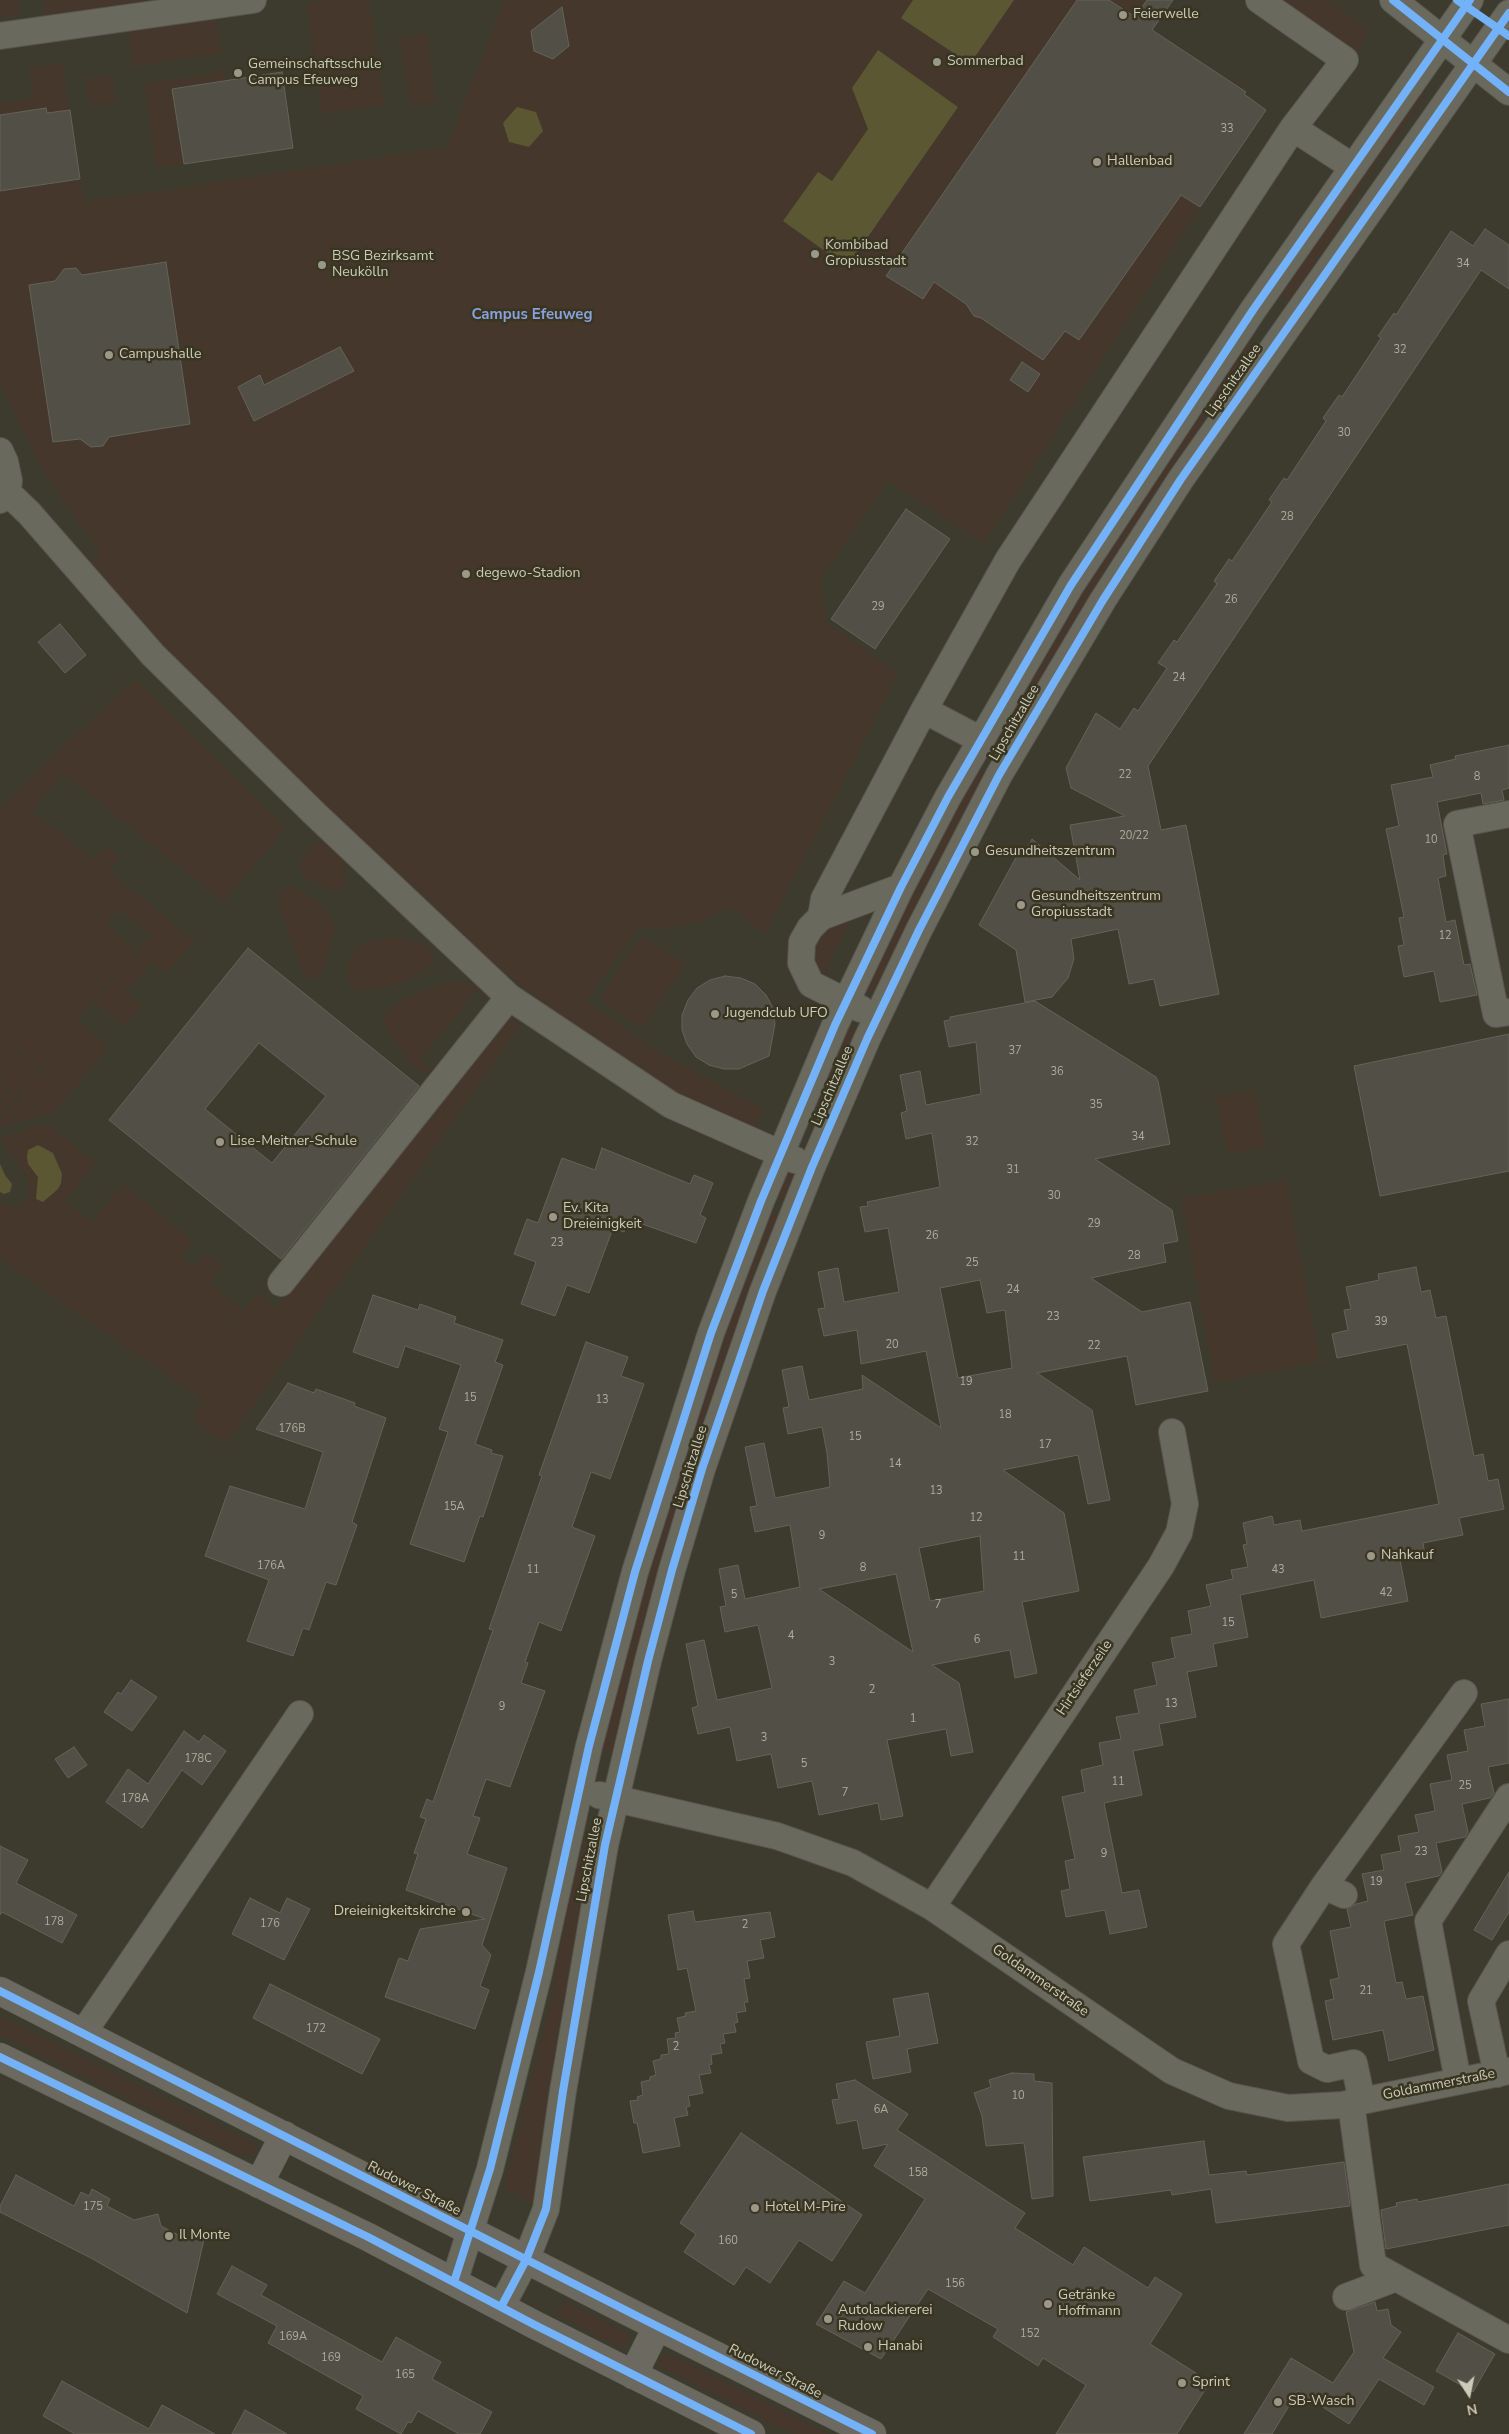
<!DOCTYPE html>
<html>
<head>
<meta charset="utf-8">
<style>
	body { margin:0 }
	#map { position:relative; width:1509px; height:2434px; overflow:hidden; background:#3d3b2e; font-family:"Nunito Sans",sans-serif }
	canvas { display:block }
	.north { position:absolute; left:1444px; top:2369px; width:50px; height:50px; -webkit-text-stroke:4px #383521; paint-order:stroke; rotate:169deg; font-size:14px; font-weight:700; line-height:20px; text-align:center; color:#cccbba }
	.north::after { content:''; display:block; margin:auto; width:18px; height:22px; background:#cccbba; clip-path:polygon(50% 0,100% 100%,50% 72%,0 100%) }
</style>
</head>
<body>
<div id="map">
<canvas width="1509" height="2434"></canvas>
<div class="north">N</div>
</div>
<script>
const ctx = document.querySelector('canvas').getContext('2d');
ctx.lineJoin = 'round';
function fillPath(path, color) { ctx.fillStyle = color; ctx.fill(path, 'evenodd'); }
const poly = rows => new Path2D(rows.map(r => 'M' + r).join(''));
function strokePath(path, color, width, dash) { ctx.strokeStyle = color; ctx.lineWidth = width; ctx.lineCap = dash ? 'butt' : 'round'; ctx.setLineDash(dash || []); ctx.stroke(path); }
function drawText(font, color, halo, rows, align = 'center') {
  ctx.font = font + ' "Nunito Sans",sans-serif'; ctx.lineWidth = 5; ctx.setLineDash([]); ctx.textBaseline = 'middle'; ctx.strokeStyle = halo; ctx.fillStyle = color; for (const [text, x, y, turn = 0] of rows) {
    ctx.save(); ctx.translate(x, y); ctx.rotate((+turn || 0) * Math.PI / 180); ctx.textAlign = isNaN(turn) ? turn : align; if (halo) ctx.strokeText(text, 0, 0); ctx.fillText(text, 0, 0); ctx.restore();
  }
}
const green = poly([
	[0,0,18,0,20,14,0,17],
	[56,0,192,0,44,22,42,2],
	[325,0,369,0,384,105,322,114,306,3],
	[505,0,1173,0,1152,30,1236,85,1238,82,1247,89,1245,94,1266,110,1200,207,984,544,888,481,820,579,827,623,898,673,766,934,732,908,699,922,667,929,637,929,586,1001,658,1052,763,1109,753,1131,695,1104,659,1083,593,1040,515,981,472,945,227,713,85,567,100,551,66,506,44,471,21,429,0,383,0,191,80,179,84,202,447,147],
	[1268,0,1328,0,1370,31,1351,60],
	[216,14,222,53,133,66,127,27],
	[427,33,437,103,410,107,399,37],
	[63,63,70,110,47,113,46,108,0,115,0,104,33,99,29,68],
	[225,71,226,81,173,89,184,164,156,168,144,83],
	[113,75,117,103,89,107,85,79],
	[1420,88,1427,93,1368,177,1299,291,1293,299,1287,300,1282,298,1281,293],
	[1248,342,1255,345,1256,352,1099,584,992,765,982,759,1090,577],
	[135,679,285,827,224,903,63,773,33,811,95,860,107,846,120,857,108,871,194,940,167,974,136,949,145,939,149,942,153,936,118,909,106,923,117,932,108,944,117,935,135,949,133,953,137,956,140,953,151,962,128,991,112,979,120,967,111,978,104,973,111,979,77,1020,109,1046,72,1092,41,1068,48,1059,40,1066,22,1052,27,1044,21,1051,9,1042,20,1052,18,1056,21,1053,39,1068,16,1097,0,1084,0,1079,12,1065,0,1077,0,807],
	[977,768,986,774,880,983,870,992,866,991,865,989,897,920],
	[320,841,329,843,342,856,344,862,346,881,343,887,338,891,331,890,306,878,298,869,308,849],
	[293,886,318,901,330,915,335,928,322,973,312,981,305,978,291,942,279,904,278,897,281,890],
	[850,920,824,975,820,977,813,967,813,950,818,940,824,931,841,921],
	[642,935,686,965,642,1028,599,999],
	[400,938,421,943,431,948,434,960,428,968,410,979,384,988,361,991,351,987,347,978,348,963,356,946,372,940],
	[112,980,142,1005,124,1027,94,1002],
	[457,982,478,983,490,993,492,1002,477,990,420,1060,434,1071,423,1073,415,1069,407,1059,388,1031,384,1019,386,1011,391,1006,417,993,440,985],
	[510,1017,521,1025,226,1444,192,1420,204,1401,0,1259,0,1204,4,1203,12,1208,18,1206,27,1198,30,1185,27,1176,0,1138,46,1123,35,1138,47,1124,80,1150,77,1155,81,1151,96,1163,65,1201,92,1222,123,1184,193,1241,181,1256,195,1267,207,1252,223,1265,209,1283,243,1310,235,1320,220,1309,234,1321,226,1332,235,1322,241,1326,236,1321,258,1293,277,1308],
	[848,1027,857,1031,824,1109,813,1104],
	[40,1069,71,1093,55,1112,40,1116,17,1098],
	[0,1086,15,1098,0,1116],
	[1254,1089,1266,1146,1228,1155,1215,1097],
	[16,1099,39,1117,0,1126,0,1119],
	[786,1170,796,1173,785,1201,775,1197],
	[1286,1180,1320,1361,1215,1383,1181,1198],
	[769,1212,780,1216,614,1752,601,1749,635,1617,699,1403],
	[579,1841,594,1843,564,2003,533,2204,504,2187,552,1995],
	[0,2016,252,2143,255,2146,255,2152,249,2155,234,2152,0,2034],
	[565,2301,627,2333,629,2338,625,2345,619,2347,556,2314],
	[670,2355,673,2356,829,2434,792,2434,662,2368,658,2364,660,2358]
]);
const water = poly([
	[913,0,1014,0,970,64,901,18],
	[878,50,958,107,847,267,783,221,818,172,832,181,868,129,852,88],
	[517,107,536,112,543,131,529,147,509,142,503,123],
	[38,1145,53,1153,62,1174,61,1183,58,1189,43,1202,36,1199,38,1177,28,1164,27,1157,28,1150],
	[0,1164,5,1175,12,1184,10,1192,4,1194,0,1192]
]);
const building = poly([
	[1077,0,1109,0,1135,17,1147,0,1173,0,1152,30,1246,92,1244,94,1266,110,1200,207,1181,195,1079,340,1065,331,1043,360,981,318,974,316,966,304,934,282,923,299,886,276,1077,0],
	[562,7,569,46,553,59,534,51,531,31,562,7],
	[282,72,293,148,184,164,172,89,282,72],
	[46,108,47,113,70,110,80,179,0,191,0,115,46,108],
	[1485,229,1509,245,1509,289,1481,270,1148,766,1161,830,1186,825,1219,994,1160,1006,1154,979,1129,984,1118,929,1071,939,1074,959,1068,978,1052,997,1025,1002,1016,950,979,925,1018,854,1023,856,1032,839,1080,880,1070,825,1125,816,1071,788,1066,768,1096,713,1120,729,1134,708,1138,711,1167,668,1158,663,1174,640,1177,642,1217,584,1214,581,1229,559,1232,561,1272,502,1269,500,1284,478,1287,480,1326,421,1323,418,1339,395,1342,397,1381,338,1378,336,1394,313,1396,315,1451,231,1473,246,1485,229],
	[166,262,190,424,109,437,103,446,91,447,80,439,53,442,29,285,55,281,64,269,76,268,82,275,166,262],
	[340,347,354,371,254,421,238,387,260,375,264,385,340,347],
	[1022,362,1040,374,1028,392,1010,380,1022,362],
	[906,509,950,539,875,649,831,619,906,509],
	[60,624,86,655,65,673,38,642,60,624],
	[1509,745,1509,788,1502,790,1504,800,1483,804,1481,793,1437,802,1447,854,1443,855,1446,876,1438,878,1446,922,1455,920,1464,965,1470,964,1477,995,1440,1002,1434,971,1404,977,1398,946,1404,945,1399,918,1404,917,1386,829,1399,826,1391,785,1433,777,1430,765,1456,759,1455,756,1509,745],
	[248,948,419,1086,281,1259,109,1120,248,948],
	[259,1043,326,1096,272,1163,205,1109,259,1043],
	[725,976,741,978,755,984,766,995,773,1008,775,1024,769,1056,739,1069,724,1069,709,1065,696,1057,687,1044,682,1030,682,1015,688,1000,697,988,710,980,725,976],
	[1035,1001,1156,1077,1158,1081,1170,1144,1095,1159,1172,1210,1178,1241,1163,1244,1166,1262,1091,1278,1142,1312,1190,1302,1208,1391,1136,1405,1127,1356,1037,1373,1092,1410,1110,1500,1088,1504,1078,1455,1003,1470,1064,1513,1079,1591,1022,1602,1037,1673,1015,1678,1010,1650,932,1665,959,1683,973,1752,951,1756,946,1729,887,1740,903,1816,881,1820,878,1803,819,1815,812,1781,778,1788,771,1754,737,1761,730,1727,698,1734,692,1708,698,1706,686,1644,704,1640,717,1700,772,1688,758,1625,725,1632,720,1607,726,1606,719,1569,738,1565,745,1599,800,1587,790,1525,755,1532,750,1507,757,1506,745,1447,764,1443,775,1498,830,1487,827,1453,822,1427,788,1434,783,1408,789,1407,782,1370,802,1366,809,1400,863,1389,862,1375,941,1428,926,1351,861,1364,857,1330,824,1336,818,1309,825,1308,818,1272,838,1268,844,1302,899,1292,888,1228,865,1232,860,1207,868,1206,867,1202,940,1187,932,1133,906,1139,901,1113,907,1111,900,1075,920,1071,926,1105,981,1094,976,1042,949,1047,944,1021,950,1020,950,1017,1035,1001],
	[980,1280,987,1313,1005,1310,1012,1368,958,1378,940,1288,980,1280],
	[980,1536,984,1591,930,1601,919,1548,980,1536],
	[896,1574,913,1652,819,1589,896,1574],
	[1509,1034,1509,1171,1380,1196,1354,1066,1509,1034],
	[602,1148,690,1184,694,1175,713,1183,700,1215,706,1218,696,1243,628,1219,624,1232,613,1228,589,1293,567,1285,555,1316,521,1304,536,1262,514,1254,527,1219,538,1223,562,1158,595,1170,602,1148],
	[1416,1267,1421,1292,1430,1290,1436,1318,1446,1316,1474,1456,1483,1454,1488,1481,1498,1479,1504,1509,1459,1518,1463,1535,1423,1543,1425,1555,1400,1560,1408,1601,1321,1618,1314,1580,1240,1595,1248,1637,1213,1644,1217,1666,1187,1672,1196,1717,1159,1724,1163,1745,1133,1751,1142,1795,1104,1803,1122,1893,1139,1890,1147,1927,1110,1934,1105,1910,1066,1917,1061,1891,1070,1889,1065,1861,1075,1859,1062,1797,1085,1792,1081,1770,1103,1765,1099,1743,1121,1739,1116,1717,1139,1713,1134,1690,1157,1685,1152,1663,1175,1658,1171,1638,1192,1634,1188,1611,1211,1606,1206,1585,1233,1579,1231,1570,1248,1567,1243,1545,1247,1544,1243,1523,1272,1516,1274,1525,1300,1520,1302,1531,1439,1504,1407,1344,1337,1358,1332,1334,1348,1330,1344,1310,1351,1309,1346,1287,1379,1280,1378,1274,1416,1267],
	[373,1295,418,1310,420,1304,456,1317,454,1323,503,1340,495,1362,503,1365,475,1444,492,1450,491,1453,503,1456,483,1517,480,1516,464,1562,410,1544,448,1432,439,1429,461,1365,405,1346,398,1368,353,1352,373,1295],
	[586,1342,628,1357,621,1376,644,1384,610,1479,591,1472,572,1527,595,1536,561,1631,539,1622,525,1662,528,1663,521,1683,545,1691,510,1787,486,1779,473,1816,480,1818,467,1854,507,1868,482,1945,491,1955,480,1986,489,1990,475,2029,385,1997,399,1958,408,1961,420,1929,485,1919,406,1890,418,1854,414,1853,426,1819,420,1817,427,1799,433,1802,493,1630,489,1629,542,1476,539,1475,586,1342],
	[288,1383,314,1393,316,1389,355,1403,354,1406,386,1418,352,1522,357,1525,336,1585,326,1582,309,1630,303,1628,293,1656,247,1641,269,1580,205,1556,230,1486,305,1509,323,1452,256,1429,288,1383],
	[131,1680,157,1697,132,1731,104,1712,118,1692,121,1694,131,1680],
	[1509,1699,1509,1763,1488,1767,1494,1793,1490,1798,1462,1804,1468,1832,1465,1837,1436,1843,1442,1872,1439,1876,1405,1883,1413,1915,1384,1921,1396,1983,1402,1982,1406,1999,1423,1996,1434,2050,1389,2061,1383,2030,1333,2040,1325,2001,1334,1999,1330,1980,1339,1978,1330,1931,1351,1927,1347,1909,1356,1904,1368,1901,1362,1874,1384,1870,1381,1855,1401,1851,1398,1836,1419,1832,1415,1815,1435,1811,1430,1784,1452,1780,1447,1755,1468,1751,1464,1730,1485,1726,1481,1704,1509,1699],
	[184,1731,199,1742,204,1735,226,1751,202,1785,182,1770,142,1828,106,1802,128,1769,148,1784,184,1731],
	[74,1747,87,1765,68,1778,55,1759,74,1747],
	[0,1846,28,1860,16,1883,77,1915,62,1943,2,1912,0,1915,0,1846],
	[1509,1872,1509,1912,1492,1940,1474,1930,1509,1872],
	[250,1898,280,1913,287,1898,310,1909,284,1960,232,1934,250,1898],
	[693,1911,695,1922,770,1912,775,1937,760,1940,764,1958,747,1961,750,1978,744,1979,748,2002,744,2002,746,2011,736,2013,738,2022,734,2023,736,2032,723,2034,725,2043,720,2044,722,2053,711,2055,712,2064,709,2065,711,2073,699,2075,703,2093,688,2096,690,2106,686,2107,688,2115,674,2118,680,2146,643,2153,637,2123,634,2123,630,2101,638,2100,637,2097,643,2095,641,2082,650,2080,650,2077,656,2075,653,2061,661,2059,661,2055,669,2054,667,2039,676,2038,675,2033,680,2032,677,2018,686,2016,685,2013,696,2011,687,1968,678,1970,668,1915,693,1911],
	[270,1984,380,2039,362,2074,253,2018,270,1984],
	[928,1993,938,2043,907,2049,911,2072,873,2079,866,2042,900,2036,893,1999,928,1993],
	[1012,2073,1034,2074,1034,2081,1052,2083,1053,2196,1032,2199,1024,2143,986,2146,982,2116,974,2093,991,2087,989,2080,1012,2073],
	[855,2080,908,2114,897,2130,1025,2213,1015,2228,1073,2265,1084,2247,1148,2288,1155,2277,1182,2294,1150,2344,1210,2382,1177,2434,1056,2434,1086,2385,1043,2358,1038,2366,993,2337,998,2329,928,2289,881,2359,816,2324,844,2281,865,2293,925,2199,874,2166,888,2144,863,2149,857,2120,837,2124,832,2100,839,2099,836,2084,855,2080],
	[741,2133,862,2215,832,2261,799,2240,770,2283,746,2267,734,2285,684,2252,696,2234,680,2223,741,2133],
	[1204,2141,1209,2175,1246,2171,1247,2175,1344,2162,1350,2206,1216,2223,1211,2189,1172,2195,1171,2190,1090,2201,1083,2157,1204,2141],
	[16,2175,74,2206,81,2192,89,2196,92,2189,110,2199,107,2206,134,2220,158,2214,161,2226,186,2239,205,2235,187,2313,91,2258,0,2212,0,2206,16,2175],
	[1509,2184,1509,2225,1386,2249,1381,2210,1397,2206,1396,2203,1417,2199,1418,2202,1509,2184],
	[232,2266,267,2285,261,2295,382,2362,396,2337,441,2362,432,2379,492,2412,480,2434,459,2434,418,2411,411,2423,408,2422,401,2434,356,2409,363,2396,268,2343,277,2326,217,2294,232,2266],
	[1375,2302,1377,2311,1388,2309,1391,2325,1401,2332,1383,2358,1434,2387,1424,2405,1379,2379,1349,2424,1298,2391,1272,2434,1244,2434,1291,2358,1333,2383,1354,2352,1346,2312,1375,2302],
	[1458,2333,1495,2354,1473,2392,1436,2371,1458,2333],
	[62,2381,149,2429,162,2405,215,2434,75,2434,43,2416,62,2381],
	[245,2410,287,2434,232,2434,245,2410]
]);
const minor = poly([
	[1259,0,1345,60,1293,128],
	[1393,0,1509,92],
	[0,36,253,0],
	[0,451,5,462,9,481,7,492,0,500],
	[7,492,29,513,153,655,316,815,509,997,671,1105,795,1160],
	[924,710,979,739],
	[1509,814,1457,824,1496,1014,1509,1012],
	[821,917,824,899,924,710,1008,560,1293,128,1353,167],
	[861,1009,811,984,801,963,802,942,810,928,821,917,901,887],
	[281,1283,509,997],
	[599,1795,777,1836,853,1863,932,1907,1172,2071,1229,2096,1288,2108,1342,2105,1509,2071],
	[1324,1886,1464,1693],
	[1344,1895,1324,1886,1286,1944,1311,2061,1327,2069,1354,2063,1362,2101],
	[932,1907,1161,1566,1179,1533,1185,1504,1172,1432],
	[83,2033,300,1714],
	[1497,2074,1481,2001,1509,1954],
	[1458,2081,1428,1921,1509,1797],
	[1351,2103,1373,2265,1509,2340],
	[454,2282,490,2169,539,1972,589,1746,635,1572,711,1333,761,1201,835,1025,901,887,948,797,1071,585,1253,310,1470,0],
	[1346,2297,1396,2278],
	[501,2307,526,2260,546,2209,563,2091,605,1845,648,1661,672,1570,702,1469,763,1291,812,1167,867,1039,919,930,999,775,1103,600,1181,479,1509,13]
]);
const major = poly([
	[0,1991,635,2315,872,2434],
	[0,2057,368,2237,535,2325,751,2434],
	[259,2184,284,2135],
	[633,2375,657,2327]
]);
const cycleway = poly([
	[1393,0,1509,92],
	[1457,0,1509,36],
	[0,1991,635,2315,872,2434],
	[0,2057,368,2237,535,2325,751,2434],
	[454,2282,490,2169,539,1972,589,1746,635,1572,711,1333,761,1201,835,1025,901,887,948,797,1071,585,1253,310,1470,0],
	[501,2307,526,2260,546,2209,563,2091,605,1845,648,1661,672,1570,702,1469,763,1291,812,1167,867,1039,919,930,999,775,1103,600,1181,479,1509,13]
]);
const markers = [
	[1123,15,5,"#9a9989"],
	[937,62,5,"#9a9989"],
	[238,73,5,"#9a9989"],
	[1097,162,5,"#9a9989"],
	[815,254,5,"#9a9989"],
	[322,265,5,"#9a9989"],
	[109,355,5,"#9a9989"],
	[466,574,5,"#9a9989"],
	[975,852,5,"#9a9989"],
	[1021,905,5,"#9a9989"],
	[715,1014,5,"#9a9989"],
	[220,1142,5,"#9a9989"],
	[553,1217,5,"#9a9989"],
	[1371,1556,5,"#9a9989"],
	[466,1912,5,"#9a9989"],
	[755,2208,5,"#9a9989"],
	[169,2236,5,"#9a9989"],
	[1048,2304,5,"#9a9989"],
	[828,2319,5,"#9a9989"],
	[868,2347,5,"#9a9989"],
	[1182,2383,5,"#9a9989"],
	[1278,2402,5,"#9a9989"]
];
const numberNames = [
	["33",1227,129],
	["34",1463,264],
	["32",1400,350],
	["30",1344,433],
	["28",1287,517],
	["26",1231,600],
	["29",878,607],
	["24",1179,678],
	["22",1125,775],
	["8",1477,777],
	["20/22",1134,836],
	["10",1431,840],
	["12",1445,936],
	["37",1015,1051],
	["36",1057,1072],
	["35",1096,1105],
	["34",1138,1137],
	["32",972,1142],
	["31",1013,1170],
	["30",1054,1196],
	["29",1094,1224],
	["26",932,1236],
	["23",557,1243],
	["28",1134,1256],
	["25",972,1263],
	["24",1013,1290],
	["23",1053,1317],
	["39",1381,1322],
	["20",892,1345],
	["22",1094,1346],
	["19",966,1382],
	["15",470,1398],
	["13",602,1400],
	["18",1005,1415],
	["176B",292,1429],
	["15",855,1437],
	["17",1045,1445],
	["14",895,1464],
	["13",936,1491],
	["15A",454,1507],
	["12",976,1518],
	["9",822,1536],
	["11",1019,1557],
	["176A",271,1566],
	["8",863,1568],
	["11",533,1570],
	["43",1278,1570],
	["42",1386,1593],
	["5",734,1595],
	["7",938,1605],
	["15",1228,1623],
	["4",791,1636],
	["6",977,1640],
	["3",832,1662],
	["2",872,1690],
	["13",1171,1704],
	["9",502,1707],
	["1",913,1719],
	["3",764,1738],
	["178C",198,1759],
	["5",804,1764],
	["11",1118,1782],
	["25",1465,1786],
	["7",845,1793],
	["178A",135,1799],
	["23",1421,1852],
	["9",1104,1854],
	["19",1376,1882],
	["178",54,1922],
	["176",270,1924],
	["2",745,1925],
	["21",1366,1991],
	["172",316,2029],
	["2",676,2047],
	["10",1018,2096],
	["6A",881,2110],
	["158",918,2173],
	["175",93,2207],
	["160",728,2241],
	["156",955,2284],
	["152",1030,2334],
	["169A",293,2337],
	["169",331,2358],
	["165",405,2375]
];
const poiNames = [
	["Feierwelle",1133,15],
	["Sommerbad",947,62],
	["Gemeinschaftsschule",248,65],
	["Campus Efeuweg",248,81],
	["Hallenbad",1107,162],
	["Kombibad",825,246],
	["Gropiusstadt",825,262],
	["BSG Bezirksamt",332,257],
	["Neukölln",332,273],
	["Campushalle",119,355],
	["degewo-Stadion",476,574],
	["Gesundheitszentrum",985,852],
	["Gesundheitszentrum",1031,897],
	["Gropiusstadt",1031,913],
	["Jugendclub UFO",725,1014],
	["Lise-Meitner-Schule",230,1142],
	["Ev. Kita",563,1209],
	["Dreieinigkeit",563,1225],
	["Nahkauf",1381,1556],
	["Dreieinigkeitskirche",456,1912,"right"],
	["Hotel M-Pire",765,2208],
	["Il Monte",179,2236],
	["Getränke",1058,2296],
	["Hoffmann",1058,2312],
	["Autolackiererei",838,2311],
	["Rudow",838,2327],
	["Hanabi",878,2347],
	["Sprint",1192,2383],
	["SB-Wasch",1288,2402]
];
const streetNames = [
	["Lipschitzallee",1234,381,-55],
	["Lipschitzallee",1015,723,-60],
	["Lipschitzallee",833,1086,-67],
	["Lipschitzallee",691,1467,-73],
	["Hirtsieferzeile",1085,1678,-56],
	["Lipschitzallee",590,1860,-79],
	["Goldammerstraße",1040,1981,35],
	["Goldammerstraße",1439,2085,-11],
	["Rudower Straße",414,2189,27],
	["Rudower Straße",775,2372,27]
];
const neighbourhoodNames = [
	["Campus Efeuweg",532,315]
];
fillPath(green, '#45372c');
fillPath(water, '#5b5733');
fillPath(building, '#525046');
strokePath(building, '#646357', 1);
strokePath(minor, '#57564d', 28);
strokePath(major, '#59584c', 29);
strokePath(minor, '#6a695e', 26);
strokePath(major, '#6c6a60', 28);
strokePath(cycleway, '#73b2f8', 8);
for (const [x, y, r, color] of markers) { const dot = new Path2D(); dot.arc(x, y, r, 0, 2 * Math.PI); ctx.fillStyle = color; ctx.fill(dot); strokePath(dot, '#383521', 2); }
drawText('11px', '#aeac9d', null, numberNames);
drawText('14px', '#cccbba', '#383521', poiNames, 'left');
drawText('14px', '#cccbba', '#383521', streetNames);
drawText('bold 15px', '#8aa0dd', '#383521', neighbourhoodNames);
</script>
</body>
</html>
